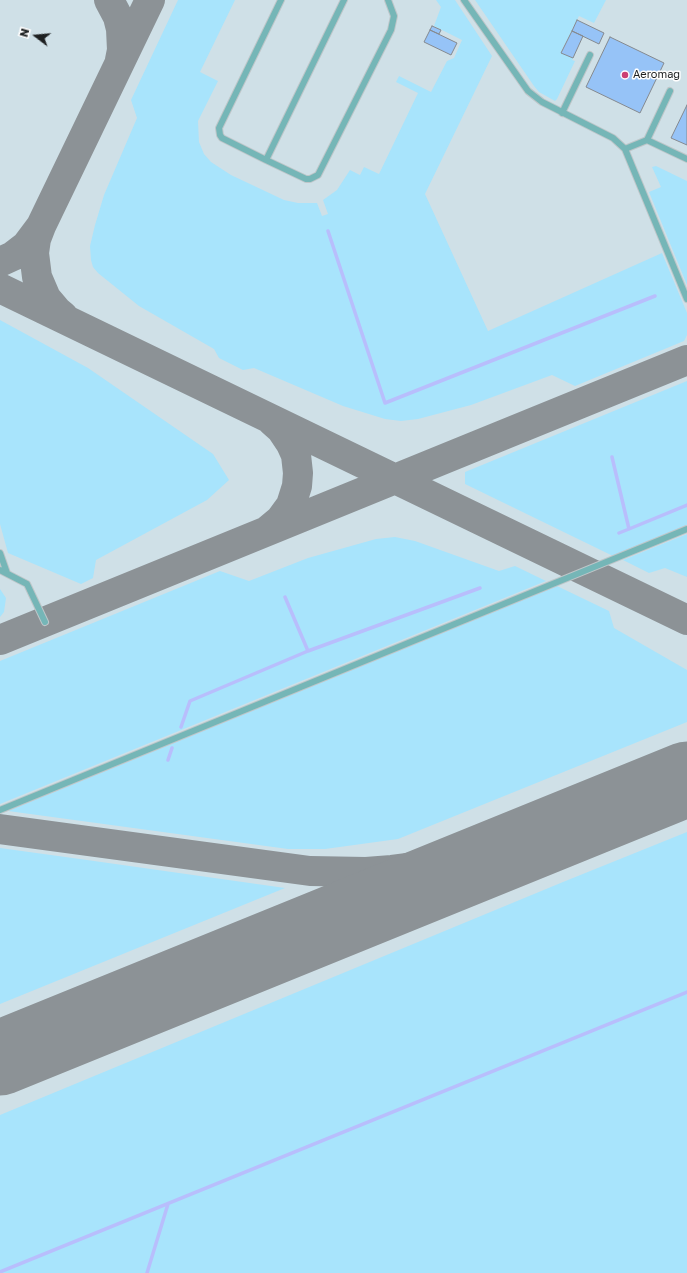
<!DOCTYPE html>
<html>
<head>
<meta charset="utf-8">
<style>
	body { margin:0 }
	#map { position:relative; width:687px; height:1273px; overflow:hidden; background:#e1eaee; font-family:"Golos Text",sans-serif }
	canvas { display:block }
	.north { position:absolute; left:16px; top:16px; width:40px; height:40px; -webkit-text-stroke:3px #fff; paint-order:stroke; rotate:286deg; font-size:11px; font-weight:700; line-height:16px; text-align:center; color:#1e2122 }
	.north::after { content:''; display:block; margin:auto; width:14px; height:18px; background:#1e2122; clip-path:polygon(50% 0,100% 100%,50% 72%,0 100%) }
</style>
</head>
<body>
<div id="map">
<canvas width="687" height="1273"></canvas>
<div class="north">N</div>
</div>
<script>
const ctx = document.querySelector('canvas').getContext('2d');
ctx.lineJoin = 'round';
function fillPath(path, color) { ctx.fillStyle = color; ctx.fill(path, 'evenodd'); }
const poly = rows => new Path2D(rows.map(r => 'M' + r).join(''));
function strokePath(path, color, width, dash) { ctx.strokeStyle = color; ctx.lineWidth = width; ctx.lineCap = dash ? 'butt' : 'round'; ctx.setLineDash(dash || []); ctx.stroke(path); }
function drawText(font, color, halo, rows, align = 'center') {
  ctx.font = font + ' "Golos Text",sans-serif'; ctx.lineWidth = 3; ctx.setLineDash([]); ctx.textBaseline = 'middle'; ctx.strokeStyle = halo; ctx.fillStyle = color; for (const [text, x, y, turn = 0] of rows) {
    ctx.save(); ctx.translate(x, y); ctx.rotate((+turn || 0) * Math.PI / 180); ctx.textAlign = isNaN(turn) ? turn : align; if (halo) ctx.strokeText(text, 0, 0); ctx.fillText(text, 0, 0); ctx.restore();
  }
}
const built = poly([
	[0,0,687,0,687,1273,0,1273]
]);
const green = poly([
	[178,0,235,0,200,72,218,81,198,121,199,142,204,154,211,162,231,175,284,200,298,203,317,203,322,216,328,214,323,200,337,190,350,170,360,175,364,167,379,174,418,93,396,82,399,76,431,92,447,61,454,58,462,40,434,26,441,7,436,0,455,0,492,56,425,194,488,331,662,253,687,313,687,335,684,341,575,386,552,375,471,405,418,419,401,421,385,419,343,406,254,368,243,370,219,358,214,349,139,306,98,273,93,267,91,260,90,246,95,225,104,195,137,118,131,100],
	[475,0,606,0,594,23,579,16,561,52,573,58,572,60,575,61,557,99,555,101,539,92,534,86],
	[656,166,687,181,687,285,649,192,661,187,652,167],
	[0,320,88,368,213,454,229,480,207,500,96,560,93,578,81,584,8,553,0,524],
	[687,381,687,525,613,556,465,484,465,472],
	[687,534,687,577,665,568,649,573,623,560],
	[395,537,415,541,499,571,515,566,546,581,0,804,0,661,220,571,249,581,308,558,376,539],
	[557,586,609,611,614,628,687,670,687,722,398,839,325,849,288,849,8,811],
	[0,589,6,598,4,612,0,617],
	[687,832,687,1273,0,1273,0,1115,563,882],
	[0,848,87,860,285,888,0,1004]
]);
const stream = poly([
	[328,231,385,403,655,296],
	[612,457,629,529,687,505],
	[619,533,629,529],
	[285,597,308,651],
	[181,727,190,701,308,651,480,588],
	[168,760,172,748],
	[0,1272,687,992],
	[147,1273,168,1204]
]);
const taxiway = poly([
	[109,0,118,17,121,29,122,50,120,60],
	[41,226,36,239,34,253,37,277,46,298,57,311,63,316],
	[0,262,13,256,26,246,41,226,150,0],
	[0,288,687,620],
	[268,530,280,520,291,505,297,486,298,473,296,455,291,444,281,429,272,421],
	[0,640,687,360],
	[680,781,687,780],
	[0,829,310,871,366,872,392,870,493,857]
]);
const runway = poly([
	[0,1058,687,779]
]);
const building = poly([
	[577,20,604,33,599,44,572,31,577,20],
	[432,26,441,30,439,34,430,30,432,26],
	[430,30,457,43,451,55,424,42,430,30],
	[572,31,583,36,573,58,561,53,572,31],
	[610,37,664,63,640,113,586,87,610,37],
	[687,105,687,145,671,138,687,105]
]);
const lane = poly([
	[281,0,219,128,220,135,222,138,266,160,344,0],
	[464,0,528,91,542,102,613,138,625,149,687,299],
	[562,113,590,55],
	[647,140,670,91],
	[625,149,647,140,687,159],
	[266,160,306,179,310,179,318,175,391,30,394,16,388,0],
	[0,553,7,573],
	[0,570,27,584,45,622],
	[0,810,687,529]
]);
const markers = [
	[625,75,4,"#cc4073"]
];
const poiNames = [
	["Aeromag",633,75]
];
fillPath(built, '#cfe0e7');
fillPath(green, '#a8e4fc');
strokePath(stream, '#b8befc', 3.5);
strokePath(taxiway, '#8c9296', 30);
strokePath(runway, '#8c9296', 75);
fillPath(building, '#96c3f7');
strokePath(building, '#858a90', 1);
strokePath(lane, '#bec6c9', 8);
strokePath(lane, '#75b6b7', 6);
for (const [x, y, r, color] of markers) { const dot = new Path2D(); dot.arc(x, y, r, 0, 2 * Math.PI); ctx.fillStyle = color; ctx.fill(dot); strokePath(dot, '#fff', 1.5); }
drawText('11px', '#1e2122', '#fff', poiNames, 'left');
</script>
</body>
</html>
